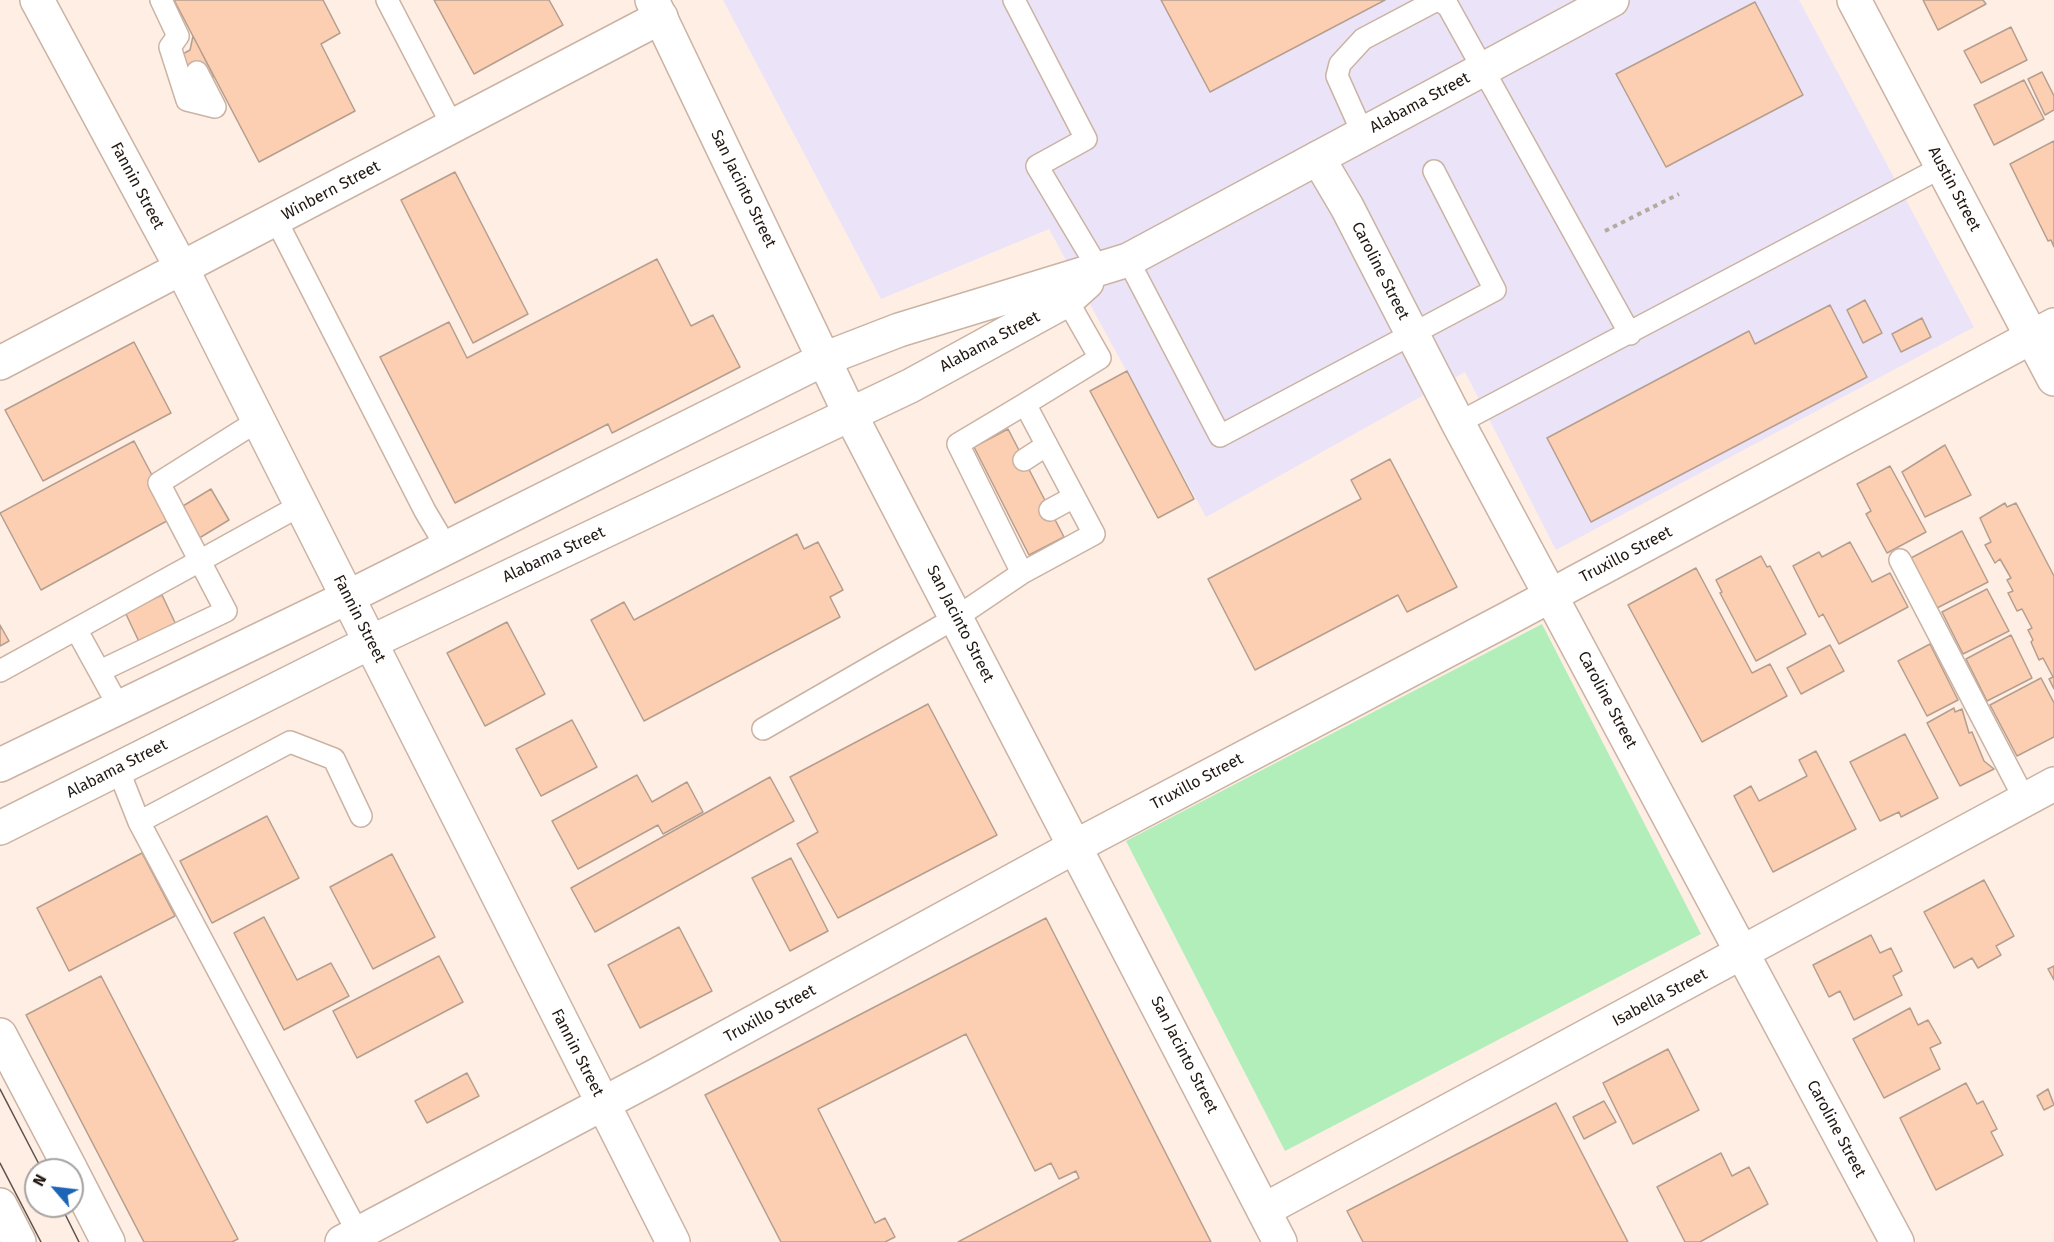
<!DOCTYPE html>
<html>
<head>
<meta charset="utf-8">
<style>
	body { margin:0 }
	#map { position:relative; width:2054px; height:1242px; overflow:hidden; background:#feeee4; font-family:"Fira Sans",sans-serif }
	canvas { display:block }
	.north { position:absolute; left:24px; top:1158px; width:60px; height:60px; box-sizing:border-box; background:#fff; border:2px solid #a6a2a0; border-radius:50%; rotate:298deg; font-size:16px; font-weight:700; line-height:24px; text-align:center; color:#201711 }
	.north::after { content:''; display:block; margin:auto; width:21px; height:27px; background:#1c64b4; clip-path:polygon(50% 0,100% 100%,50% 72%,0 100%) }
</style>
</head>
<body>
<div id="map">
<canvas width="2054" height="1242"></canvas>
<div class="north">N</div>
</div>
<script>
const ctx = document.querySelector('canvas').getContext('2d');
ctx.lineJoin = 'round';
function fillPath(path, color) { ctx.fillStyle = color; ctx.fill(path, 'evenodd'); }
const poly = rows => new Path2D(rows.map(r => 'M' + r).join(''));
function strokePath(path, color, width, dash) { ctx.strokeStyle = color; ctx.lineWidth = width; ctx.lineCap = dash ? 'butt' : 'round'; ctx.setLineDash(dash || []); ctx.stroke(path); }
function drawText(font, color, halo, rows, align = 'center') {
  ctx.font = font + ' "Fira Sans",sans-serif'; ctx.lineWidth = 6; ctx.setLineDash([]); ctx.textBaseline = 'middle'; ctx.strokeStyle = halo; ctx.fillStyle = color; for (const [text, x, y, turn = 0] of rows) {
    ctx.save(); ctx.translate(x, y); ctx.rotate((+turn || 0) * Math.PI / 180); ctx.textAlign = isNaN(turn) ? turn : align; if (halo) ctx.strokeText(text, 0, 0); ctx.fillText(text, 0, 0); ctx.restore();
  }
}
const education = poly([
	[723,0,1799,0,1974,327,1556,550,1465,372,1206,517,1049,229,881,299]
]);
const green = poly([
	[1542,624,1701,934,1285,1151,1126,841]
]);
const building = poly([
	[174,0,323,0,340,33,321,44,355,111,259,162,174,0],
	[434,0,549,0,563,25,474,74,434,0],
	[1161,0,1385,0,1210,92,1161,0],
	[1923,0,1983,0,1986,4,1938,30,1923,0],
	[1755,2,1803,95,1666,167,1616,74,1755,2],
	[2011,27,2027,60,1981,83,1964,51,2011,27],
	[193,36,214,77,191,75,181,55,190,50,193,36],
	[2042,72,2054,96,2054,110,2045,115,2028,79,2042,72],
	[2024,80,2044,119,1994,145,1974,105,2024,80],
	[2054,141,2054,247,2051,240,2048,241,2010,164,2054,141],
	[455,172,528,314,473,343,401,200,455,172],
	[657,259,691,326,713,315,740,367,612,433,608,424,455,503,380,357,449,322,467,358,657,259],
	[1865,300,1882,333,1863,343,1847,310,1865,300],
	[1830,305,1867,377,1591,522,1547,438,1749,331,1755,344,1830,305],
	[1922,318,1931,337,1901,352,1892,334,1922,318],
	[134,342,171,413,43,481,5,410,134,342],
	[1127,371,1194,499,1158,518,1090,391,1127,371],
	[1008,429,1064,537,1029,555,974,447,1008,429],
	[134,441,174,517,41,590,0,513,134,441],
	[1945,445,1971,495,1925,517,1902,472,1945,445],
	[1390,459,1457,587,1407,612,1398,595,1255,670,1208,579,1361,499,1351,480,1390,459],
	[1890,466,1926,532,1887,553,1866,514,1871,511,1857,484,1890,466],
	[211,489,229,520,196,540,178,509,211,489],
	[2005,503,2007,507,2016,503,2054,576,2054,689,2049,679,2053,677,2043,658,2039,660,2031,642,2033,640,2028,630,2032,628,2022,609,2017,611,2008,593,2013,591,2007,580,2011,578,2000,559,1995,563,1985,545,1991,542,1980,518,2005,503],
	[1962,531,1988,582,1937,608,1911,558,1962,531],
	[797,534,804,549,818,542,843,590,830,597,840,617,644,721,591,620,624,602,634,620,797,534],
	[1850,542,1872,582,1890,573,1908,607,1839,644,1823,614,1819,617,1793,566,1819,552,1822,557,1850,542],
	[1761,556,1767,567,1770,566,1806,634,1756,661,1720,593,1722,592,1716,580,1761,556],
	[1696,568,1752,673,1770,664,1787,696,1702,742,1628,605,1696,568],
	[1987,589,2009,631,1963,654,1942,612,1987,589],
	[162,595,179,631,142,648,125,612,162,595],
	[507,622,545,694,485,726,447,653,507,622],
	[0,625,9,641,0,646,0,625],
	[2011,635,2032,678,1987,701,1966,659,2011,635],
	[1930,644,1958,700,1927,716,1898,661,1930,644],
	[1830,645,1844,671,1801,694,1787,668,1830,645],
	[2041,678,2054,703,2054,737,2017,756,1990,705,2041,678],
	[928,704,997,835,838,918,797,844,818,832,790,777,928,704],
	[1954,708,1955,712,1962,709,1969,733,1972,732,1984,761,1994,769,1960,786,1927,723,1954,708],
	[572,720,597,767,541,796,516,749,572,720],
	[1905,734,1938,798,1901,817,1899,812,1880,821,1850,762,1905,734],
	[1816,751,1856,829,1773,872,1734,796,1751,786,1759,801,1807,776,1799,760,1816,751],
	[637,775,652,802,687,782,703,812,663,834,658,825,578,869,552,821,637,775],
	[770,777,794,821,595,932,571,888,770,777],
	[267,816,299,878,212,923,180,861,267,816],
	[142,853,175,916,69,971,37,908,142,853],
	[392,854,435,937,373,969,330,887,392,854],
	[791,858,828,931,790,951,752,878,791,858],
	[1984,880,2014,936,1996,946,2001,955,1978,968,1972,958,1954,968,1924,912,1984,880],
	[264,917,297,980,331,963,349,996,284,1030,234,933,264,917],
	[1046,918,1211,1242,958,1242,1079,1178,1076,1171,1059,1179,1051,1163,1035,1171,966,1034,818,1109,875,1223,885,1218,895,1237,885,1242,781,1242,705,1095,1046,918],
	[679,927,712,991,640,1028,608,965,679,927],
	[1871,935,1880,953,1891,948,1902,971,1893,976,1902,995,1854,1020,1840,991,1829,997,1813,965,1871,935],
	[439,956,463,1002,357,1058,333,1011,439,956],
	[2054,966,2054,980,2048,969,2054,966],
	[101,976,238,1239,232,1242,144,1242,26,1015,101,976],
	[1910,1008,1918,1025,1928,1020,1941,1043,1930,1048,1940,1069,1884,1098,1853,1039,1910,1008],
	[1668,1049,1699,1110,1633,1144,1603,1083,1668,1049],
	[467,1073,479,1096,427,1123,415,1101,467,1073],
	[1966,1083,1977,1104,1983,1101,1997,1129,1991,1132,2003,1155,1936,1190,1900,1118,1966,1083],
	[2048,1089,2054,1105,2044,1110,2037,1096,2048,1089],
	[1604,1101,1616,1122,1584,1139,1573,1117,1604,1101],
	[1556,1103,1628,1242,1363,1242,1347,1211,1556,1103],
	[1721,1153,1732,1176,1749,1167,1768,1204,1700,1242,1685,1242,1657,1187,1721,1153]
]);
const path = poly([
	[1605,231,1679,194]
]);
const service = poly([
	[161,0,178,36,170,47,187,100,215,107,197,72],
	[387,0,453,127],
	[1014,0,1086,139,1037,166,1099,270],
	[1438,0,1448,6,1630,334],
	[1363,134,1337,76,1340,64,1363,39,1437,0],
	[276,220,425,511,447,548],
	[1128,260,1220,436,1495,290,1434,171],
	[1458,423,1942,167],
	[1024,460,1047,445],
	[1050,510,1074,497],
	[1900,560,2025,800],
	[1022,573,958,444,1025,404],
	[76,629,119,707],
	[0,671,301,505],
	[100,671,226,611,159,483,259,420],
	[763,729,957,617,1022,573,1094,534,1025,404,1100,358,1067,300],
	[118,769,139,822,358,1233],
	[139,822,290,742,334,759,361,816]
]);
const minor = poly([
	[1854,0,2054,379],
	[1318,158,1347,207,1458,423,1897,1242],
	[0,363,661,17],
	[342,1242,657,1075,1076,846,1507,619,2054,325]
]);
const tertiary = poly([
	[0,765,348,597,824,359,899,330,1128,260,1612,0],
	[0,828,371,642,910,386,1067,300,1087,282],
	[1264,1210,2054,784]
]);
const secondary = poly([
	[0,1035,71,1170],
	[72,1172,108,1242],
	[0,1205,19,1242]
]);
const primary = poly([
	[37,0,182,269,673,1242],
	[652,0,850,414,1280,1242]
]);
const tram = poly([
	[0,1089,42,1170],
	[0,1163,41,1242],
	[61,1206,79,1242]
]);
const streetNames = [
	["Alabama Street",1420,103,-28],
	["Fannin Street",137,186,62],
	["San Jacinto Street",743,189,64],
	["Austin Street",1954,189,62],
	["Winbern Street",331,191,-28],
	["Caroline Street",1380,271,63],
	["Alabama Street",990,342,-28],
	["Alabama Street",554,555,-25],
	["Truxillo Street",1626,555,-28],
	["Fannin Street",359,619,63],
	["San Jacinto Street",960,624,63],
	["Caroline Street",1607,700,62],
	["Alabama Street",117,769,-27],
	["Truxillo Street",1197,782,-28],
	["Isabella Street",1660,998,-28],
	["Truxillo Street",770,1014,-29],
	["Fannin Street",577,1053,63],
	["San Jacinto Street",1184,1055,63],
	["Caroline Street",1836,1129,62]
];
fillPath(education, '#ebe4f9');
fillPath(green, '#b2eeba');
fillPath(building, '#fccfb2');
strokePath(building, '#b59e8e', 1.5);
strokePath(service, '#cbb3a3', 24);
strokePath(minor, '#cbb3a3', 36);
strokePath(tertiary, '#cbb3a3', 36);
strokePath(secondary, '#cbb3a3', 36);
strokePath(primary, '#cbb3a3', 36);
strokePath(path, '#b6a9a0', 4, [4.5, 4.5]);
strokePath(service, '#fff', 21);
strokePath(minor, '#fff', 33);
strokePath(tertiary, '#fff', 33);
strokePath(secondary, '#fff', 33);
strokePath(primary, '#fff', 33);
strokePath(tram, '#5e534c', 1.5);
drawText('16px', '#201711', '#fff', streetNames);
</script>
</body>
</html>
